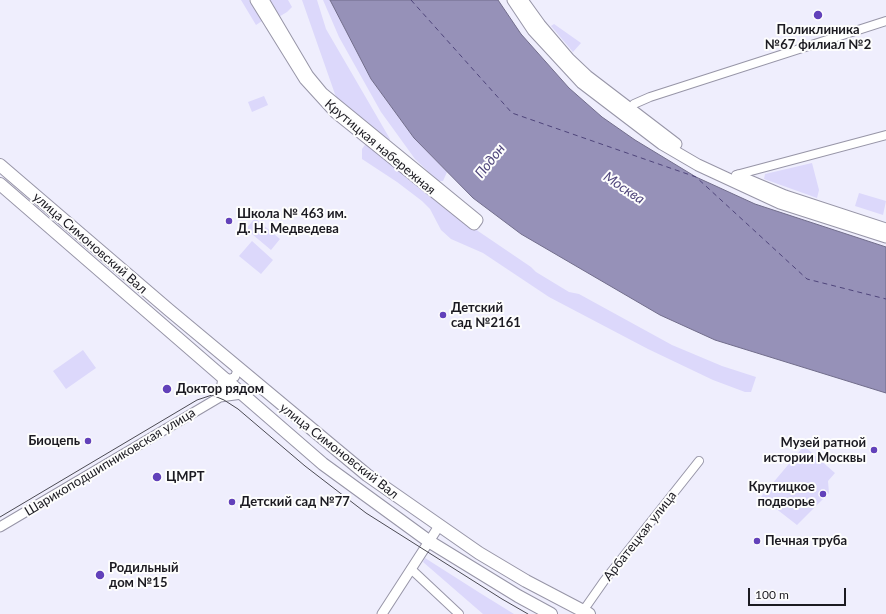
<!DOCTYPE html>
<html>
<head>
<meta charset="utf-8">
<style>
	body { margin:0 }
	#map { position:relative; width:886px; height:614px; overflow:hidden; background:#efeefd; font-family:Lato,sans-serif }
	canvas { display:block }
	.scale { position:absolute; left:748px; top:588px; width:98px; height:18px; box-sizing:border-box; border:2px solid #1b1a21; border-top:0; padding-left:5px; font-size:12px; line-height:14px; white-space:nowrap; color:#1b1a21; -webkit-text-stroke:3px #fdfdfd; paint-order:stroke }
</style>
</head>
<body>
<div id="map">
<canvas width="886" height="614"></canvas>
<div class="scale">100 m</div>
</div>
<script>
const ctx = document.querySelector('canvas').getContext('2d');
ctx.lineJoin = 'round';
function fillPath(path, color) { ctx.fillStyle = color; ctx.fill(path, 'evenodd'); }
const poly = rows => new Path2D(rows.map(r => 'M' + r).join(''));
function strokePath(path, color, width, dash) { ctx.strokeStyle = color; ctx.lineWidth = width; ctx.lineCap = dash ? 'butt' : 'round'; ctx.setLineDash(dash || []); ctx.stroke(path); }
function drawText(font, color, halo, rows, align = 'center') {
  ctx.font = font + ' Lato,sans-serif'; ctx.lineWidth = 4; ctx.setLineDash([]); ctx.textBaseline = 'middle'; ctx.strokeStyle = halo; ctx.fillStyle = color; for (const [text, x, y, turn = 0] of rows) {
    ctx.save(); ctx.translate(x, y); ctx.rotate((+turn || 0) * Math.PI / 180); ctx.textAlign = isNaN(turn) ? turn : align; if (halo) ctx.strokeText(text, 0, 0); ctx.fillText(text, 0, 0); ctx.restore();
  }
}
const green = poly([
	[241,0,249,0,262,21,256,25],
	[267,0,288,0,292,7,287,12,277,18],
	[302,0,317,0,326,29,390,139,389,141,336,97],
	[323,0,330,0,371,79,414,138,447,172,443,181,438,181,415,159,381,112,339,37],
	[554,24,581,43,573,52,551,26],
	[264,96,268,105,252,112,248,102],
	[367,142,478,231,531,267,536,272,569,292,579,294,672,345,722,366,756,377,751,392,745,392,713,380,648,349,549,297,483,253,451,239,441,230,430,209,422,201,397,182,362,159,362,149],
	[812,163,819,190,817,198,764,179,765,174],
	[859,193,886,201,883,215,855,206],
	[255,218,280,239,271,250,246,229],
	[252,241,273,260,261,274,239,256],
	[83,350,96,368,66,389,53,371],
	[804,446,835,473,828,481,829,493,797,525,761,497],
	[425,558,480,593,514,614,483,614,423,562]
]);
const water = poly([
	[330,0,498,0,521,34,569,88,602,117,635,140,696,177,755,204,886,247,886,393,715,340,660,315,521,234,473,198,414,138,371,79,330,0]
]);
const ferry = poly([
	[411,0,512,113,696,177,807,279,886,299]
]);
const minor = poly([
	[628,112,634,104,650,97,886,21],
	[736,175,886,135],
	[224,377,229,379,235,377,237,371,234,365],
	[411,569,459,614],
	[583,611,604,581,699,461]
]);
const tertiary = poly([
	[220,397,223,377],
	[0,527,220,397,242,394],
	[382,614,439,526]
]);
const secondary = poly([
	[256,0,305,79,336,113,474,224,477,220,322,93,308,76,263,0],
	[513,0,533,30,582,83,662,144,698,165,780,203,886,237],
	[522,0,540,25,569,59,587,76,676,144],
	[738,176,785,196,886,229]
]);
const primary = poly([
	[0,165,169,310,367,475,479,553,526,581,589,614],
	[0,184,323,464,430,542,518,596,551,614]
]);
const tram = poly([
	[0,517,197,400,212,395,224,400,238,409,305,466,366,513,502,599,528,614]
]);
const markers = [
	[818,15,5,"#6241ba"],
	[229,221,4,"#6241ba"],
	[443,315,4,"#6241ba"],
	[167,389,5,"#6241ba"],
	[88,441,4,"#6241ba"],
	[874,450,4,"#6241ba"],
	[157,477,5,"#6241ba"],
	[823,494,4,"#6241ba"],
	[232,502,4,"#6241ba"],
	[757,541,4,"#6241ba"],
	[100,575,5,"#6241ba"]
];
const poiNames = [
	["Поликлиника",818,30,"center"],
	["№67 филиал №2",818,45,"center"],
	["Школа № 463 им.",237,214],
	["Д. Н. Медведева",237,229],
	["Детский",451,308],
	["сад №2161",451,323],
	["Доктор рядом",176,389],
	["Биоцепь",80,441,"right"],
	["Музей ратной",866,443,"right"],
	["истории Москвы",866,458,"right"],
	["ЦМРТ",166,477],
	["Крутицкое",815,487,"right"],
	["подворье",815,502,"right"],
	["Детский сад №77",240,502],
	["Печная труба",765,541],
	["Родильный",109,568],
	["дом №15",109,583]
];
const streetNames = [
	["Крутицкая набережная",380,147,40],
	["улица Симоновский Вал",90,243,41],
	["улица Симоновский Вал",339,451,38],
	["Шарикоподшипниковская улица",110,462,-31],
	["Арбатецкая улица",640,536,-52]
];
const waterNames = [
	["Подон",490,161,-52],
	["Москва",624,188,34]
];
fillPath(green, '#dcd8fb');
fillPath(water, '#9691b8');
strokePath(water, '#716d8b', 1);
strokePath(ferry, '#4f457b', 1, [5, 4]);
strokePath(minor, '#9795a7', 10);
strokePath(tertiary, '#9795a7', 11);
strokePath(secondary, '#9795a7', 13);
strokePath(primary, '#9795a7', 14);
strokePath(minor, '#fff', 8);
strokePath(tertiary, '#fff', 9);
strokePath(secondary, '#fff', 11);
strokePath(primary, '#fff', 12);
strokePath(tram, '#4b4a53', 1);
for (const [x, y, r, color] of markers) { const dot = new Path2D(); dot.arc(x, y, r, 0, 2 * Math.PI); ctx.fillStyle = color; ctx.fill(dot); strokePath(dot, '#fdfdfd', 1.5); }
drawText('bold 13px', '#1b1a21', '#fdfdfd', poiNames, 'left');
drawText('13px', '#1b1a21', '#fdfdfd', streetNames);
drawText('italic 14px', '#4f457b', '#fdfdfd', waterNames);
</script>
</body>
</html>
